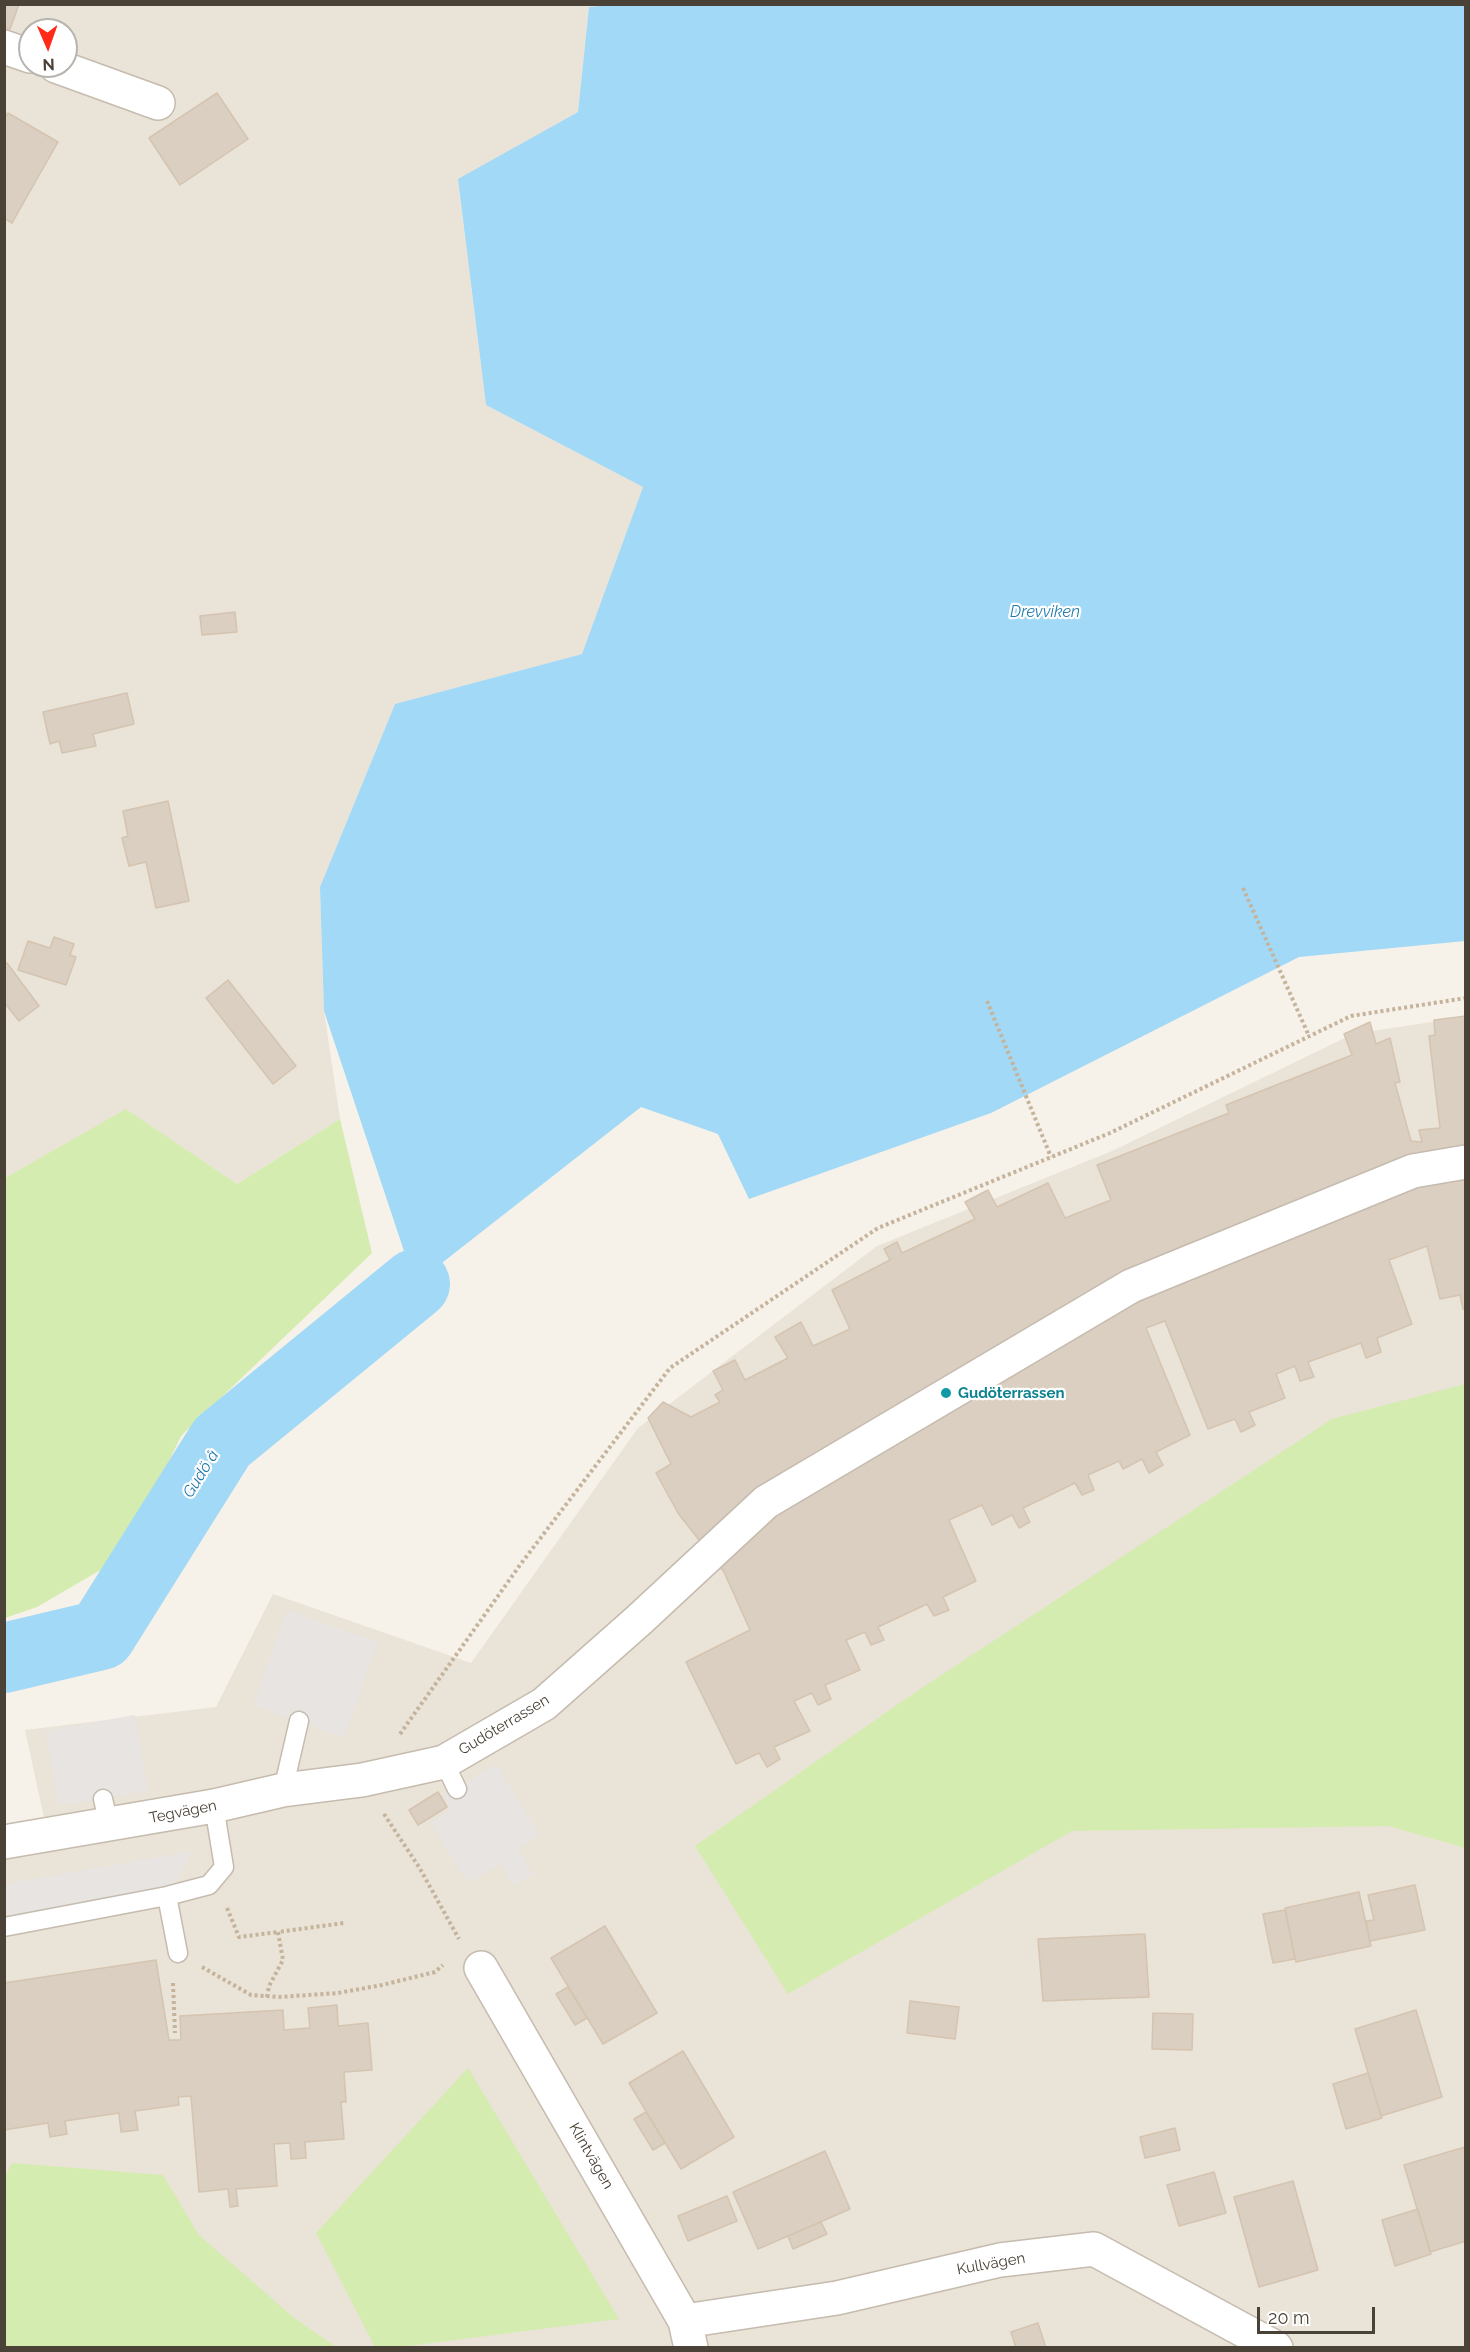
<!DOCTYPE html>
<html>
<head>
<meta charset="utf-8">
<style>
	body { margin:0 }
	#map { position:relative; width:1470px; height:2352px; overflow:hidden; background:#f6f1e9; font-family:Raleway,sans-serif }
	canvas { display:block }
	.frame { position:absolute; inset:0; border:6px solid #4a4137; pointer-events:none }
	.north { position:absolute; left:18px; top:18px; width:60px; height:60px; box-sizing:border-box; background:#fff; border:2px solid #b7b3af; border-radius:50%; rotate:178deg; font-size:16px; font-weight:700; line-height:24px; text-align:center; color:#4a4137 }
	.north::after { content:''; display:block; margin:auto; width:21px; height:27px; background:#ff2b17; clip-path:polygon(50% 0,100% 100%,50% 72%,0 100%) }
	.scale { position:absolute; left:1257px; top:2307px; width:118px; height:27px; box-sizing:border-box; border:3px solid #4a4137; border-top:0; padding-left:8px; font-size:18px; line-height:21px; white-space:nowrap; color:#4a4137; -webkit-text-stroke:4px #fff; paint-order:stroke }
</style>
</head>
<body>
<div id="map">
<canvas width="1470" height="2352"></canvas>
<div class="frame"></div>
<div class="north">N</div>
<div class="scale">20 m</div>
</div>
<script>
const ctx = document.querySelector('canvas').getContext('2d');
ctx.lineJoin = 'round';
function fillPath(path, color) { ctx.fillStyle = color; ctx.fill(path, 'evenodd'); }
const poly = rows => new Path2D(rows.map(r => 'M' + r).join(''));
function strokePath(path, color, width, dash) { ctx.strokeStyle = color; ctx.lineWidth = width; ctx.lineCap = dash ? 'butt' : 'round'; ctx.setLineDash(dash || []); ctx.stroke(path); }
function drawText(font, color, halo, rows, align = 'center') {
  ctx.font = font + ' Raleway,sans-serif'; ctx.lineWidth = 4.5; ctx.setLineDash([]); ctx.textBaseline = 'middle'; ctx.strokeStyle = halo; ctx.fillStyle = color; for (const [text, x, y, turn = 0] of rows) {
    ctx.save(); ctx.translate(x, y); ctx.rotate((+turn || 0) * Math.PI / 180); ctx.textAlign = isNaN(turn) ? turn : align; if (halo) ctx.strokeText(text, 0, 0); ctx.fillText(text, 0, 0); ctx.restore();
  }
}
const residential = poly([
	[5,5,619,5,589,7,578,112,458,180,486,405,643,487,582,654,395,704,320,887,324,1011,340,1119,237,1184,126,1110,5,1178],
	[30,30,66,30,66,66,30,66],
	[1465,1017,1465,2347,5,2347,4,1833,46,1827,25,1730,216,1707,273,1594,471,1663,638,1428,877,1246,1112,1151,1353,1034]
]);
const green = poly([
	[126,1109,237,1184,340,1119,372,1253,181,1436,123,1557,37,1607,5,1618,5,1178],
	[1465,1384,1465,1848,1388,1826,1072,1831,788,1994,695,1846,914,1693,1332,1419],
	[468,2068,619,2319,401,2347,375,2347,316,2233],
	[12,2163,163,2175,199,2235,293,2317,336,2347,5,2347,4,2179]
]);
const parking = poly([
	[287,1610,378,1642,344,1738,253,1705],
	[135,1715,148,1791,59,1806,45,1731],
	[496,1764,540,1835,518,1849,533,1874,514,1886,500,1864,468,1883,430,1822,451,1809,444,1797],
	[193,1851,167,1896,5,1927,5,1884]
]);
const water = poly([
	[619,4,1465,5,1465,941,1299,957,991,1113,749,1199,718,1134,641,1107,415,1284,324,1011,320,887,395,704,582,654,643,487,486,405,458,179,578,112,589,7]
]);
const river = poly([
	[4,1658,101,1635,222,1442,415,1284]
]);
const building = poly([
	[4,4,19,4,10,29,4,27,4,4],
	[217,93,248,139,180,185,149,138,217,93],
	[8,113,58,142,12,223,4,218,4,119,8,113],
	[235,612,237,632,202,635,200,616,235,612],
	[127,693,134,724,93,734,96,746,62,753,59,741,50,744,43,712,127,693],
	[168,801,189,901,156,908,146,862,129,866,122,838,128,836,123,811,168,801],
	[54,937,74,944,70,955,76,957,66,985,18,970,28,941,50,948,54,937],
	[7,963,39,1006,19,1021,4,1002,4,965,7,963],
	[228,980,296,1066,273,1084,206,998,228,980],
	[1466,1016,1466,1308,1463,1309,1460,1295,1440,1299,1427,1246,1389,1260,1412,1324,1377,1338,1381,1352,1366,1358,1361,1343,1308,1362,1314,1377,1300,1381,1295,1366,1276,1374,1285,1398,1249,1412,1255,1425,1241,1432,1235,1419,1208,1429,1165,1321,1146,1328,1190,1435,1156,1452,1163,1465,1149,1473,1142,1459,1123,1469,1119,1461,1088,1475,1094,1490,1082,1495,1075,1483,1023,1508,1030,1522,1019,1528,1012,1515,992,1525,982,1505,949,1520,976,1581,943,1597,949,1610,934,1616,927,1604,878,1627,884,1640,871,1645,865,1632,846,1640,860,1670,825,1685,831,1699,818,1705,812,1693,794,1701,810,1731,774,1747,780,1759,767,1767,759,1753,736,1764,686,1662,750,1630,724,1572,678,1513,656,1473,671,1464,648,1418,663,1402,691,1417,720,1402,715,1395,723,1390,713,1371,735,1360,745,1380,788,1358,775,1337,801,1322,813,1346,850,1329,832,1290,890,1260,884,1249,897,1242,902,1253,975,1219,965,1202,988,1190,997,1207,1048,1183,1065,1218,1111,1200,1097,1165,1229,1113,1226,1105,1352,1055,1344,1034,1370,1022,1376,1044,1390,1038,1400,1082,1395,1083,1411,1141,1422,1142,1419,1130,1440,1128,1429,1036,1435,1035,1434,1020,1466,1016],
	[438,1792,447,1807,418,1825,409,1810,438,1792],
	[1415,1885,1425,1930,1370,1941,1366,1921,1374,1920,1368,1895,1415,1885],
	[1359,1892,1371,1946,1296,1962,1285,1908,1359,1892],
	[1285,1910,1295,1959,1273,1963,1263,1914,1285,1910],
	[605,1926,657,2013,603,2044,551,1958,605,1926],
	[1145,1934,1149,1997,1043,2001,1038,1939,1145,1934],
	[156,1960,169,2040,181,2040,180,2016,283,2010,284,2030,310,2028,308,2008,337,2005,338,2026,368,2023,372,2070,344,2072,346,2102,341,2102,344,2139,305,2142,306,2158,291,2159,290,2143,274,2144,277,2186,236,2189,238,2206,230,2207,228,2189,199,2192,191,2096,178,2097,179,2105,135,2111,138,2130,121,2132,119,2113,65,2121,67,2134,50,2137,48,2123,4,2130,4,1983,156,1960],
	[568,1987,587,2018,575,2025,556,1994,568,1987],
	[910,2001,959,2007,955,2039,907,2033,910,2001],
	[1416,2010,1442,2097,1381,2116,1355,2029,1416,2010],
	[1153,2013,1193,2014,1192,2050,1152,2049,1153,2013],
	[683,2051,734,2137,681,2169,629,2083,683,2051],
	[1368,2073,1382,2118,1346,2129,1333,2084,1368,2073],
	[646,2112,665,2143,653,2150,634,2119,646,2112],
	[1175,2128,1180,2150,1145,2158,1140,2137,1175,2128],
	[1465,2147,1466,2241,1430,2252,1404,2165,1465,2147],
	[825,2151,850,2209,758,2249,733,2192,825,2151],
	[1214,2172,1226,2213,1179,2226,1167,2185,1214,2172],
	[1293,2181,1318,2270,1259,2287,1234,2197,1293,2181],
	[727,2196,737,2221,688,2241,678,2216,727,2196],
	[1418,2209,1431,2254,1395,2266,1382,2220,1418,2209],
	[821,2222,827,2234,793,2249,788,2236,821,2222],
	[1038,2323,1046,2348,1016,2348,1011,2332,1038,2323]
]);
const path = poly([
	[1243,888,1309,1036],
	[987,1001,1051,1157],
	[400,1734,520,1565,670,1368,878,1228,1110,1133,1351,1016,1466,998],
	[384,1814,419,1867,459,1939],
	[227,1908,239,1937,278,1932],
	[202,1967,251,1995,279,1997,338,1993,382,1985,435,1972,443,1965],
	[173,1983,175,2033],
	[267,1997,269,1986,283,1960,278,1932,344,1923]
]);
const lane = poly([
	[444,1762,457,1789],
	[283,1790,299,1721],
	[103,1799,109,1825],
	[167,1896,178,1953],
	[4,1927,167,1896,209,1885,224,1867,214,1806]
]);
const street = poly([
	[4,47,30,56],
	[56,66,158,103],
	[4,1842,214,1806,283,1790,362,1780,444,1762,544,1704,639,1620,766,1502,1131,1286,1413,1171,1466,1162],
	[481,1968,685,2321,691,2348],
	[685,2321,837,2298,1000,2260,1094,2249,1276,2348]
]);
const markers = [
	[946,1393,6,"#0f9aa8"]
];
const cultureNames = [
	["Gudöterrassen",958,1393]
];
const streetNames = [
	["Gudöterrassen",504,1725,-31],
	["Tegvägen",183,1812,-11],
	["Klintvägen",591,2156,60],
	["Kullvägen",991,2264,-10]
];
const waterNames = [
	["Drevviken",1045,612],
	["Gudö å",201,1474,-58]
];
fillPath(residential, '#eae3d7');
fillPath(green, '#d5ecb0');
fillPath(parking, '#e7e4e1');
fillPath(water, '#a2d9f6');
strokePath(river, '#a2d9f6', 70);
fillPath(building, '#dbcfc1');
strokePath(building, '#d4c4b0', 1.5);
strokePath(lane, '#c5bbae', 21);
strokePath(street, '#c5bbae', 36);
strokePath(path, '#c5b39b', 4, [3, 3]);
strokePath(lane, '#fff', 18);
strokePath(street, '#fff', 33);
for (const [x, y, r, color] of markers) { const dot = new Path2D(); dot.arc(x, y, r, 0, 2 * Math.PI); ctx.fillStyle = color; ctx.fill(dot); strokePath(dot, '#fff', 2); }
drawText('bold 15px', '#0d838f', '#fff', cultureNames, 'left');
drawText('15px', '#4a4137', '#fff', streetNames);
drawText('italic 16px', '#257cae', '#fff', waterNames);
</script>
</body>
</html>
